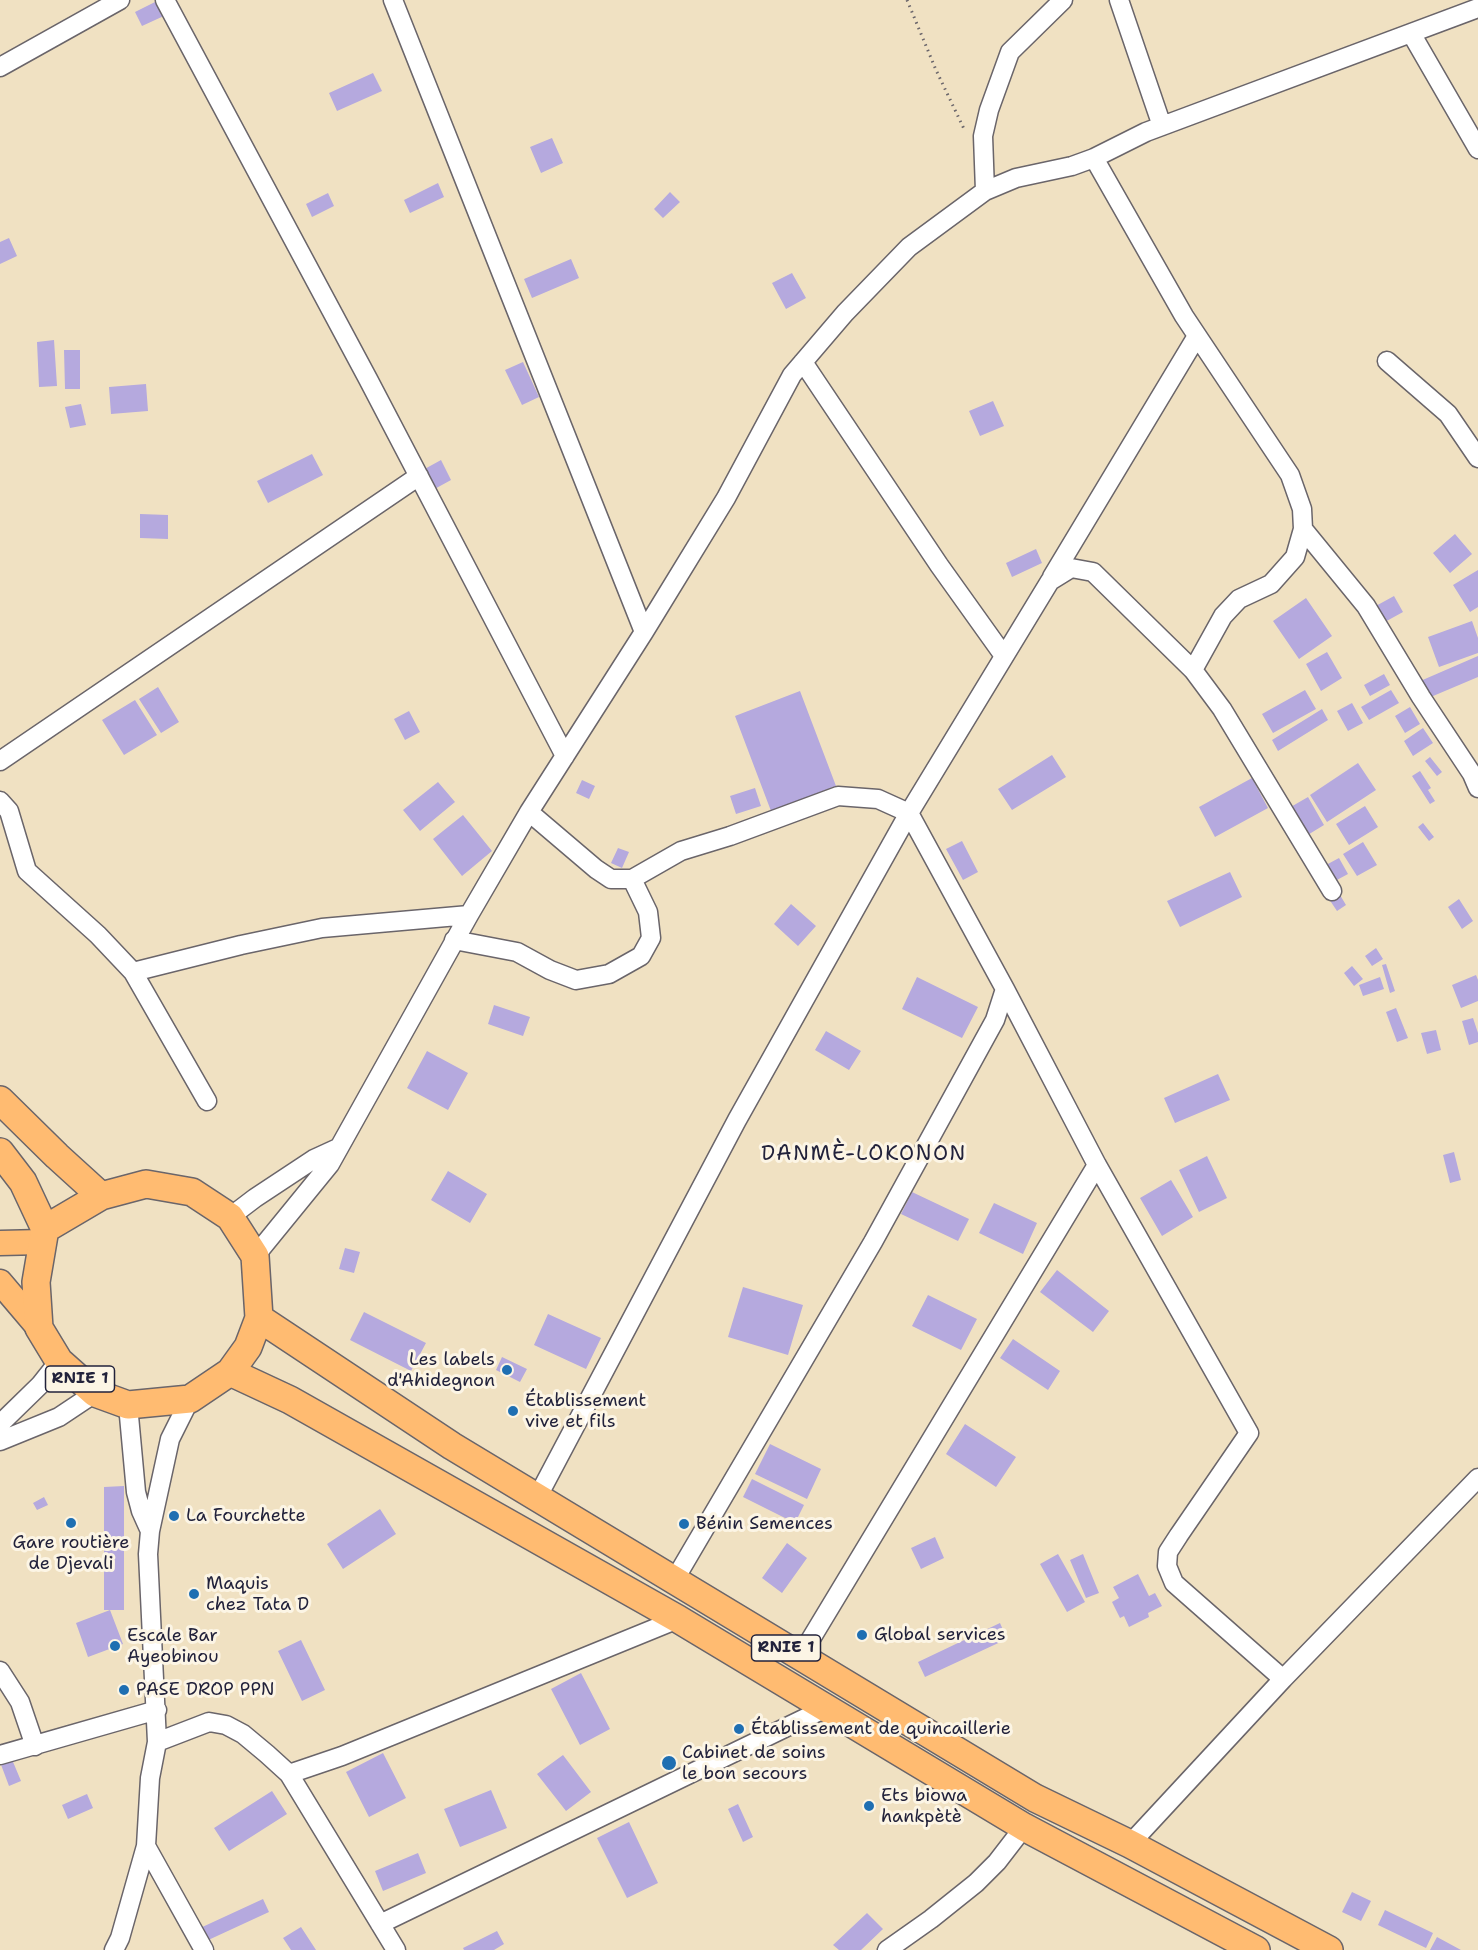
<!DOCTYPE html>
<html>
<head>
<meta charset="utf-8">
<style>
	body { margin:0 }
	canvas { display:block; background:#f0e1c2 }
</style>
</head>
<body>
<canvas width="1478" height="1950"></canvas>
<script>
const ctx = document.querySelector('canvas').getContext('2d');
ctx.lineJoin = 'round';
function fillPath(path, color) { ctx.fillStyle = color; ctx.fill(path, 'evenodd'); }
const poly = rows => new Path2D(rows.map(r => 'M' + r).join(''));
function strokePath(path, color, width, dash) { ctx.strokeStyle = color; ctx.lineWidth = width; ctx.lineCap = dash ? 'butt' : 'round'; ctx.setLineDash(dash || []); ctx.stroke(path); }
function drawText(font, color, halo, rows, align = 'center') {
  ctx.font = font + ' "Shantell Sans",sans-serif'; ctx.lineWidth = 6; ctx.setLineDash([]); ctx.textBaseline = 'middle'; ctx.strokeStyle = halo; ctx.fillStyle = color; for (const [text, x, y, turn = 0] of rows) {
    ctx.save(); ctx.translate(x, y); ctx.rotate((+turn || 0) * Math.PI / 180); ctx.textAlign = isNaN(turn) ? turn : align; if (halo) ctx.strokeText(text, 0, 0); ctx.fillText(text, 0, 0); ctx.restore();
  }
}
const building = poly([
	[159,0,166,15,142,26,135,12],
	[373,73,382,91,337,111,329,93],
	[552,138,563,163,541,173,530,147],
	[438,183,444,197,410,213,404,200],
	[670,192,680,202,663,218,654,209],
	[328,193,334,206,312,217,306,204],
	[9,238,17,256,0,264,0,242],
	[571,259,579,278,532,298,524,279],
	[792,273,806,298,786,309,772,283],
	[54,340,57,386,39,387,37,342],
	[64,350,80,350,80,389,65,389],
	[523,362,539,397,522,405,505,370],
	[146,384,148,411,111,414,109,387],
	[993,401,1004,426,980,436,969,411],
	[81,404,86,425,70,428,65,407],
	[312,454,323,475,268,503,257,481],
	[441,460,451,480,431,491,421,471],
	[140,514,168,515,168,539,140,538],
	[1455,534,1472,554,1450,573,1433,553],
	[1036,549,1042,563,1012,577,1006,563],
	[1478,570,1478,607,1470,612,1453,585],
	[1394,596,1403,612,1383,623,1374,607],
	[1306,598,1332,636,1299,659,1273,621],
	[1472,621,1478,638,1478,653,1439,667,1428,637],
	[1327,652,1342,678,1321,691,1306,664],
	[1478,656,1478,677,1426,699,1418,682],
	[1384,674,1390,685,1370,696,1364,685],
	[158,687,179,722,161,733,139,699],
	[1305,690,1316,709,1273,733,1262,714],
	[1391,690,1399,703,1369,720,1361,707],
	[800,691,836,786,771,811,735,716],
	[135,700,157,735,124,755,102,720],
	[1352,703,1363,723,1348,731,1337,711],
	[1410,707,1420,724,1405,733,1395,716],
	[1322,709,1328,720,1278,751,1272,740],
	[409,711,420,732,405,740,394,719],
	[1423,728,1433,743,1413,756,1404,741],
	[1052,755,1066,777,1012,810,998,789],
	[1430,757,1442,772,1437,776,1425,761],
	[1358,763,1376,790,1327,822,1310,795],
	[1420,771,1431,788,1428,790,1435,801,1430,804,1412,776],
	[1252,778,1268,808,1215,837,1199,807],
	[582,780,595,786,589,799,576,793],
	[438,782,455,802,420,831,403,810],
	[755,788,761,806,736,814,730,796],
	[1308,797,1324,825,1306,836,1289,808],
	[1365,806,1378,827,1349,845,1336,824],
	[463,815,492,851,462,876,433,839],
	[1423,823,1434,837,1429,841,1418,827],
	[962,841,978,872,963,880,946,849],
	[1363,842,1377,865,1357,876,1343,854],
	[618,848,629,852,622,868,611,863],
	[1339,858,1348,874,1335,881,1326,865],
	[1230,872,1242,897,1180,927,1167,901],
	[1337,890,1346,905,1337,911,1327,896],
	[1459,899,1473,921,1462,929,1448,907],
	[791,904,816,926,798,946,774,924],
	[1376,948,1383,959,1372,966,1365,956],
	[1386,964,1395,991,1390,993,1382,965],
	[1352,966,1363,979,1354,986,1344,973],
	[1476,975,1478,980,1478,1001,1461,1008,1452,985],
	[917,977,978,1007,962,1038,902,1009],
	[1380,977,1384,989,1363,996,1359,985],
	[494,1005,530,1017,523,1036,488,1024],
	[1396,1008,1408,1038,1397,1042,1386,1012],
	[1473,1018,1478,1033,1478,1042,1469,1045,1462,1021],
	[1436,1030,1441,1050,1427,1054,1421,1033],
	[826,1031,861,1051,849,1070,815,1050],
	[427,1051,468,1073,448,1110,407,1088],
	[1218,1074,1230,1100,1175,1123,1164,1098],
	[1454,1152,1461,1180,1450,1183,1443,1155],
	[1207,1156,1227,1198,1199,1212,1179,1170],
	[448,1171,487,1194,470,1223,431,1200],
	[1171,1180,1193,1217,1162,1236,1140,1198],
	[912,1192,969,1219,958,1241,901,1214],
	[994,1203,1037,1223,1023,1254,979,1233],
	[345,1248,360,1252,354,1273,339,1269],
	[1057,1270,1109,1311,1093,1332,1040,1292],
	[743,1287,803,1305,788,1355,728,1337],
	[928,1295,977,1319,961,1350,912,1326],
	[364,1312,426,1343,411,1371,350,1340],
	[548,1314,601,1338,586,1369,534,1345],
	[1013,1339,1060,1371,1048,1390,1000,1358],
	[502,1357,527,1369,520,1382,496,1370],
	[965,1424,1016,1457,996,1487,946,1454],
	[770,1444,821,1469,807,1499,755,1474],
	[752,1479,804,1505,795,1523,743,1497],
	[124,1486,124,1610,104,1610,104,1487],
	[44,1497,48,1505,37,1510,33,1503],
	[380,1509,396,1534,343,1569,327,1544],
	[935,1537,944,1558,921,1569,911,1548],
	[787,1543,807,1558,782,1593,762,1578],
	[1058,1554,1085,1602,1067,1612,1040,1564],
	[1083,1554,1099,1593,1086,1598,1070,1560],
	[1138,1574,1149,1596,1155,1593,1162,1606,1148,1613,1149,1617,1129,1627,1124,1616,1120,1618,1112,1602,1119,1598,1113,1587],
	[110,1610,123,1644,88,1657,76,1623],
	[1000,1623,1007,1639,925,1677,918,1662],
	[301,1640,325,1690,302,1701,278,1651],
	[581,1673,610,1729,580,1745,551,1689],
	[383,1753,406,1798,369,1817,346,1772],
	[563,1755,591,1792,566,1811,537,1774],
	[11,1757,21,1781,9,1786,0,1762],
	[491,1790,507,1828,460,1847,444,1809],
	[272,1791,287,1814,229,1851,214,1828],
	[87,1794,93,1808,68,1819,62,1805],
	[738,1804,753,1837,743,1842,728,1809],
	[629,1822,658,1883,627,1898,597,1838],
	[418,1853,426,1873,383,1891,375,1871],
	[1352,1892,1371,1901,1361,1921,1342,1912],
	[263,1899,269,1912,204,1942,198,1929],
	[1385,1910,1433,1933,1426,1948,1378,1925],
	[867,1913,883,1929,861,1950,839,1950,833,1945],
	[301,1927,316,1950,291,1950,283,1938],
	[497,1931,504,1944,494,1950,464,1950,463,1948],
	[1437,1937,1461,1950,1430,1950]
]);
const path = poly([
	[907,0,936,70,965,131]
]);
const minor = poly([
	[165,0,368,379,565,756],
	[393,0,644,632],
	[1119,0,1162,126],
	[1411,33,1478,149],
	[0,67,120,0],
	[1094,158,1184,316,1290,475,1302,509,1303,529,1295,557,1271,584,1239,599,1223,616,1193,670],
	[985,191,983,136,989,110,1010,52,1063,0],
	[1387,361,1448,414,1478,458],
	[803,362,939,565,1004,656],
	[1303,529,1366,606,1421,697,1472,774,1478,788],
	[1052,577,1197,336],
	[0,761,419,476],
	[0,801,9,811,27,871,98,935,133,972,207,1101],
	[529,812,596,869,611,879,632,879,681,851,730,836,838,796,878,799,909,813,1005,989,1097,1165,1249,1433,1179,1535,1168,1552,1167,1566,1174,1583,1283,1679],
	[454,940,517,952,550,970,576,980,609,974,641,956,651,938,648,912,632,879],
	[133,972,241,945,322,928,469,915],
	[230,1217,255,1198,314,1159,338,1148],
	[255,1256,330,1164,469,915,529,812,644,632,726,498,792,375,845,313,909,247,985,191,1016,178,1072,166,1094,158,1146,132,1478,8],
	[128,1405,136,1492,141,1511,150,1531],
	[0,1424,40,1385,59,1361],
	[0,1441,59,1417,95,1393],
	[537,1498,737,1120,909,813,1050,581,1071,568,1093,572,1193,670,1222,709,1332,891],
	[675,1579,873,1242,995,1020,1005,989],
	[800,1657,1097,1165],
	[0,1671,20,1702,35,1746],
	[157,1742,209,1722,226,1725,243,1734,267,1754,289,1774,396,1950],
	[0,1755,157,1710],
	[289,1774,342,1756,678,1619],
	[1130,1844,1283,1679,1478,1478],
	[146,1846,204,1950],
	[380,1924,826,1708],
	[114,1950,120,1938,146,1846,150,1778,157,1742,148,1554,150,1531,170,1439,190,1399],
	[887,1950,931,1919,976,1883,997,1862,1024,1827]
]);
const major = poly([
	[0,1243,42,1242],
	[0,1282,39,1328]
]);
const highway = poly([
	[0,1100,57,1156,101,1196],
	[0,1152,23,1182,45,1229,36,1282,39,1328,59,1361,95,1393,128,1405,190,1399,230,1372,248,1347,259,1318,255,1256,230,1217,192,1192,146,1184,101,1196,45,1229],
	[259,1318,452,1446,1035,1798,1130,1844,1329,1950],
	[230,1372,290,1400,678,1619,1024,1827,1256,1950]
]);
const markers = [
	[507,1370,6,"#1f6fb2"],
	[513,1411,6,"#1f6fb2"],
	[174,1516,6,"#1f6fb2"],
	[71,1523,6,"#1f6fb2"],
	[684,1524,6,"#1f6fb2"],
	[194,1594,6,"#1f6fb2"],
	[862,1635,6,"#1f6fb2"],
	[115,1646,6,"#1f6fb2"],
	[124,1690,6,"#1f6fb2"],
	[739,1729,6,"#1f6fb2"],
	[669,1763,8,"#1f6fb2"],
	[869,1806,6,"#1f6fb2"]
];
const shields = [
	[80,1379,69],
	[786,1648,69]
];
const shieldNames = [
	["RNIE 1",80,1379],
	["RNIE 1",786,1648]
];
const poiNames = [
	["Les labels",495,1360,"right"],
	["d'Ahidegnon",495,1381,"right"],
	["Établissement",525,1401],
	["vive et fils",525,1422],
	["La Fourchette",186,1516],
	["Bénin Semences",696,1524],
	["Gare routière",71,1543,"center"],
	["de Djevali",71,1564,"center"],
	["Maquis",206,1584],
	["chez Tata D",206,1605],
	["Global services",874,1635],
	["Escale Bar",127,1636],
	["Ayeobinou",127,1657],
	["PASE DROP PPN",136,1690],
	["Établissement de quincaillerie",751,1729],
	["Cabinet de soins",682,1753],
	["le bon secours",682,1774],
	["Ets biowa",881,1796],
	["hankpètè",881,1817]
];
const quarterNames = [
	["DANMÈ-LOKONON",864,1155]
];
fillPath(building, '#b5a9de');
strokePath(minor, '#6a656a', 21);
strokePath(major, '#6a656a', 27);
strokePath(highway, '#6a656a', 30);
strokePath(path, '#6a656a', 3, [1.5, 4.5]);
strokePath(minor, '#fff', 18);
strokePath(major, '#ffbb71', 24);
strokePath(highway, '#ffbb71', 27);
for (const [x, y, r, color] of markers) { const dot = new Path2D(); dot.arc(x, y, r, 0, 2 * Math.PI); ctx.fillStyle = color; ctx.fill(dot); strokePath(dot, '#fcf5e5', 2); }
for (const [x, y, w] of shields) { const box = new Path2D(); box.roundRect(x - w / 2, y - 13, w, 26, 4.5); ctx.fillStyle = '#fcf5e5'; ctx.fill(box); strokePath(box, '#22223b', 1.5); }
drawText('bold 16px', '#22223b', null, shieldNames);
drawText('18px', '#22223b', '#fcf5e5', poiNames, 'left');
ctx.letterSpacing = '1.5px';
drawText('21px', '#22223b', '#fcf5e5', quarterNames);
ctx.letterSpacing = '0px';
</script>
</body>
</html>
